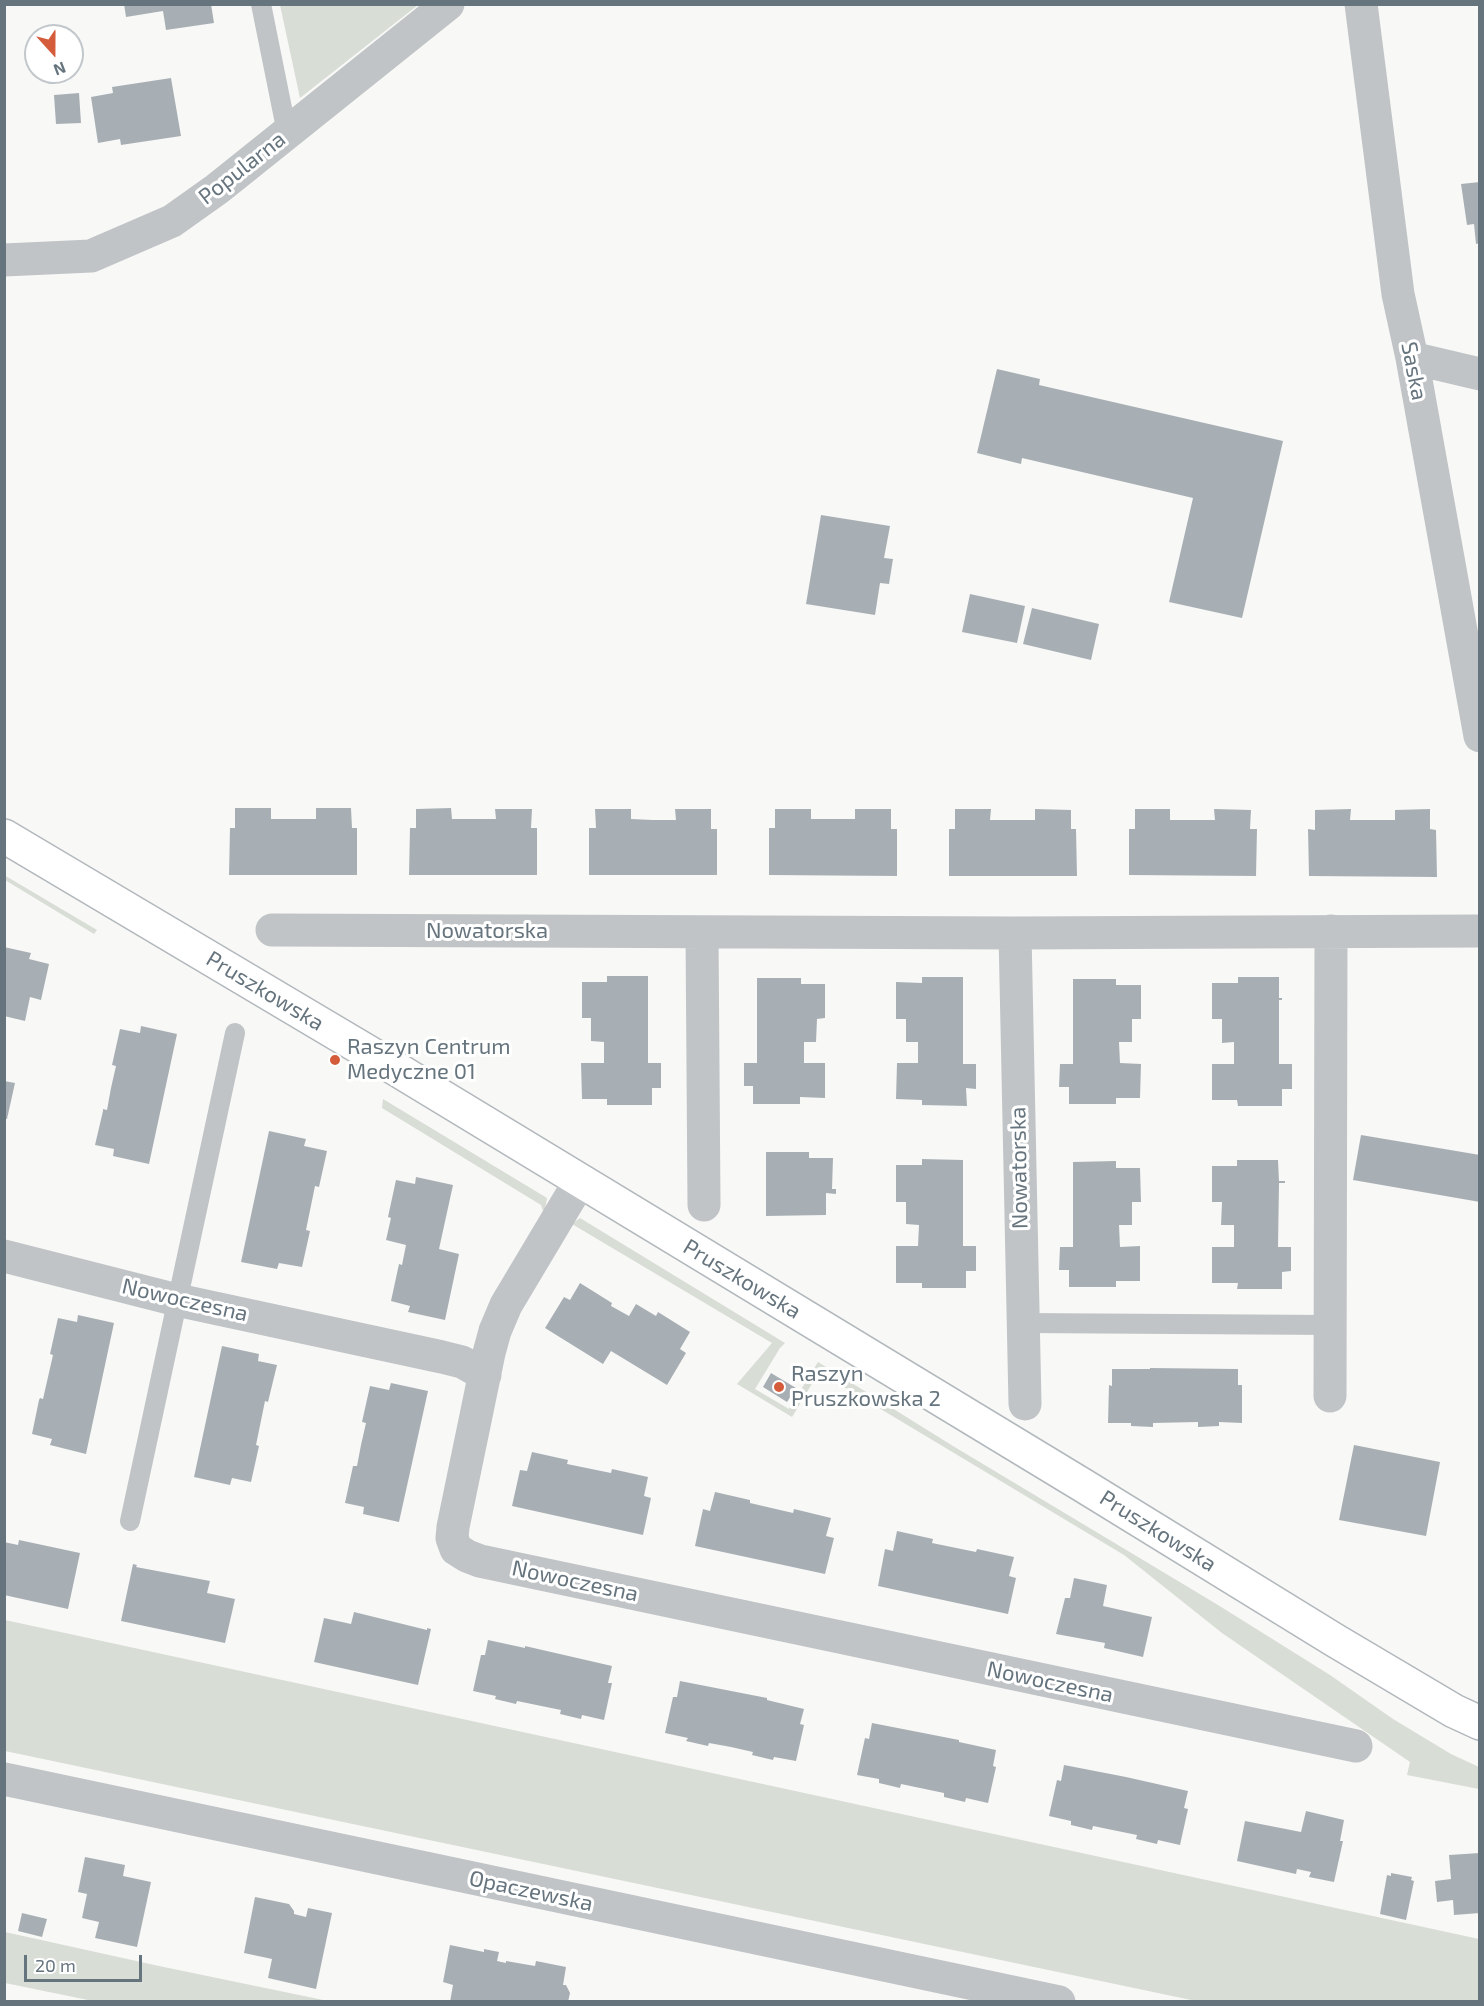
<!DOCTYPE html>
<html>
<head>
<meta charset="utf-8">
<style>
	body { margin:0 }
	#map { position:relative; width:1484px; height:2006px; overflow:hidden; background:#f8f8f6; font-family:"Exo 2",sans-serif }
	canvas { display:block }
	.frame { position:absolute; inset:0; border:6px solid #66747e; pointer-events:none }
	.north { position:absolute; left:24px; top:24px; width:60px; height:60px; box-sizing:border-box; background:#fff; border:2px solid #c2c7cb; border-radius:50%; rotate:159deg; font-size:16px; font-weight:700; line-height:24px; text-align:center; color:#66747e }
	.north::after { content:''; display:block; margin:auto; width:21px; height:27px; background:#d55c3a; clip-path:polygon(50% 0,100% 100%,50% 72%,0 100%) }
	.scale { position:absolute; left:24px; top:1955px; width:118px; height:27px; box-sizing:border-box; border:3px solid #66747e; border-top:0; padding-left:8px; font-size:18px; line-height:21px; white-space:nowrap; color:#66747e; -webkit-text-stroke:4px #fff; paint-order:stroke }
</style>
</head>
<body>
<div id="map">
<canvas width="1484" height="2006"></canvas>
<div class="frame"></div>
<div class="north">N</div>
<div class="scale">20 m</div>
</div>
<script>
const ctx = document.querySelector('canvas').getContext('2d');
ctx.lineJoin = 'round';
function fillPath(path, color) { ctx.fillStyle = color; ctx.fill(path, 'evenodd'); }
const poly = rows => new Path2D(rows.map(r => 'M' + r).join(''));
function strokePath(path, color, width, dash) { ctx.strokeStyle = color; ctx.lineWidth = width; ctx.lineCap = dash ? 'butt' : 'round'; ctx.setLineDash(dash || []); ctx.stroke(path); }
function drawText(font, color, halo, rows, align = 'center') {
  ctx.font = font + ' "Exo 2",sans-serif'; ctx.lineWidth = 6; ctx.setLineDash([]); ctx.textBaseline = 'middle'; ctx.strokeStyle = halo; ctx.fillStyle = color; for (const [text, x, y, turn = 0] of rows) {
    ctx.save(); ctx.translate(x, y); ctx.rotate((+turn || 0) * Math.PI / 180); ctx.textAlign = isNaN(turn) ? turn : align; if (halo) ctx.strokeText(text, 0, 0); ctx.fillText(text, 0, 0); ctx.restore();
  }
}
const green = poly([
	[280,5,280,4,418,5,300,98],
	[4,875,97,930,94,934,5,880],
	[383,1099,547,1198,545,1210,543,1211,541,1205,382,1108],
	[580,1218,785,1343,780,1348,755,1389,789,1409,818,1362,953,1446,1218,1605,1330,1675,1393,1719,1451,1754,1479,1767,1479,1789,1407,1775,1410,1762,1222,1633,1124,1555,819,1372,792,1417,737,1384,772,1343,572,1224],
	[5,1620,1479,1939,1479,2001,1196,2001,5,1751],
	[5,1932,159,1966,328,2001,93,2001,5,1983]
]);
const building = poly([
	[124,4,211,4,214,23,166,30,163,11,126,17],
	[171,78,181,136,121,145,120,139,98,143,91,97,113,93,112,87],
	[79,93,81,123,56,124,54,95],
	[1480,182,1480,243,1476,244,1474,224,1467,225,1461,184],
	[997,369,1040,379,1039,385,1283,441,1242,618,1169,602,1193,498,1022,458,1021,464,977,453],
	[821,515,890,526,884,558,893,559,889,584,880,583,875,615,806,604],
	[970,594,1025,606,1017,643,962,632],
	[1032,608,1099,624,1091,660,1023,644],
	[235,808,271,808,271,819,316,819,316,808,351,808,352,828,357,828,357,875,229,875,230,828,235,828],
	[451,808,452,819,496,819,495,809,532,809,531,828,537,828,537,875,409,875,410,828,416,828,416,809],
	[595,809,631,809,631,819,653,820,676,820,675,809,711,809,711,829,717,829,717,875,589,875,589,828,596,828],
	[775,809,811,809,811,819,855,819,855,809,891,809,891,829,897,829,897,876,769,875,769,828,775,828],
	[955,809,991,809,990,820,1035,820,1035,809,1071,810,1071,829,1076,829,1077,876,949,876,949,829,955,829],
	[1135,809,1170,809,1170,820,1215,820,1214,809,1251,810,1250,829,1257,829,1256,876,1129,875,1129,829,1135,829],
	[1351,809,1350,820,1395,820,1395,810,1430,809,1430,829,1436,830,1437,877,1309,876,1308,829,1315,830,1315,810],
	[4,947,31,953,29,959,49,964,41,1000,30,997,25,1021,4,1016],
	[607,976,648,976,648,1063,661,1063,661,1088,652,1088,652,1105,607,1105,607,1099,582,1099,581,1063,604,1063,604,1042,591,1041,591,1018,582,1018,582,982,607,982],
	[922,977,963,977,963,1064,976,1064,976,1089,966,1088,967,1106,922,1105,922,1100,896,1099,897,1063,918,1063,918,1042,906,1042,906,1019,896,1019,896,982,922,983],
	[1238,977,1279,977,1279,998,1282,998,1282,1000,1279,1000,1279,1064,1292,1064,1292,1089,1282,1089,1282,1106,1238,1106,1237,1100,1212,1100,1212,1064,1234,1064,1234,1042,1222,1043,1222,1019,1212,1019,1212,983,1238,983],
	[757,978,801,978,801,984,825,984,825,1018,817,1019,816,1042,804,1042,804,1063,825,1063,825,1098,800,1097,800,1104,753,1104,753,1086,744,1086,744,1063,757,1063],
	[1073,979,1116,979,1116,985,1141,985,1141,1019,1132,1019,1132,1042,1119,1042,1120,1063,1141,1064,1140,1098,1116,1098,1116,1104,1069,1104,1069,1087,1059,1087,1060,1064,1073,1064],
	[141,1026,177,1034,149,1164,113,1156,114,1149,95,1145,103,1111,103,1109,107,1110,111,1088,116,1066,112,1065,120,1029,140,1033],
	[4,1081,15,1083,7,1119,4,1119],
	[269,1131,306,1139,304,1146,327,1151,319,1187,315,1186,306,1230,310,1231,302,1267,279,1263,277,1269,241,1262],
	[1361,1135,1480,1155,1480,1202,1353,1180],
	[766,1152,809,1152,809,1158,833,1158,832,1189,836,1189,836,1194,826,1193,826,1215,766,1216],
	[922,1159,963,1160,963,1246,976,1246,976,1271,966,1271,966,1288,922,1288,922,1283,896,1283,896,1246,918,1246,919,1225,906,1224,906,1202,896,1202,896,1165,922,1165],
	[1237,1160,1278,1160,1279,1181,1285,1181,1285,1183,1279,1183,1278,1247,1291,1247,1291,1271,1282,1272,1282,1289,1237,1289,1238,1283,1212,1283,1212,1247,1234,1247,1234,1225,1221,1225,1222,1202,1212,1202,1212,1166,1237,1166],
	[1116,1161,1116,1168,1140,1168,1141,1202,1132,1202,1132,1225,1119,1225,1120,1247,1140,1246,1140,1281,1116,1281,1116,1287,1069,1287,1069,1270,1059,1270,1060,1247,1073,1247,1073,1162],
	[416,1177,453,1185,439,1249,459,1254,445,1320,408,1312,410,1306,391,1301,399,1264,402,1265,406,1245,386,1240,391,1218,388,1217,396,1180,415,1184],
	[580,1283,612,1303,611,1306,629,1316,636,1304,656,1316,658,1312,690,1332,680,1349,686,1353,667,1385,611,1351,603,1364,545,1328,564,1297,570,1300],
	[78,1315,114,1323,86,1454,50,1445,52,1439,32,1434,39,1400,40,1398,43,1399,53,1355,50,1354,58,1318,77,1322],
	[222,1346,259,1354,258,1361,277,1365,268,1402,265,1401,256,1445,259,1446,251,1482,232,1478,230,1485,194,1477],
	[1150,1368,1238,1369,1238,1385,1242,1385,1242,1423,1219,1422,1219,1426,1198,1427,1198,1422,1153,1423,1153,1427,1131,1426,1131,1423,1108,1423,1109,1385,1112,1386,1112,1369,1150,1369],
	[771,1373,796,1388,787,1402,763,1387],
	[391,1383,428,1391,399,1522,363,1514,364,1507,345,1503,353,1466,357,1466,361,1445,366,1423,362,1422,370,1386,389,1390],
	[1354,1445,1440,1462,1426,1536,1339,1520],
	[532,1452,568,1460,567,1464,611,1473,612,1469,648,1477,644,1496,651,1498,643,1535,512,1506,520,1470,527,1471],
	[715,1492,750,1500,750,1503,793,1513,794,1509,831,1518,826,1536,834,1538,825,1574,695,1546,703,1509,710,1511],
	[897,1531,933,1539,932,1543,976,1552,977,1549,1014,1557,1009,1576,1016,1578,1008,1614,878,1586,885,1549,893,1551],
	[19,1540,80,1553,68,1609,4,1595,4,1542,18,1545],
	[133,1564,137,1565,136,1567,210,1581,207,1593,235,1599,225,1643,121,1621],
	[1074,1578,1107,1585,1103,1606,1152,1617,1143,1657,1104,1648,1105,1643,1056,1634,1065,1598,1070,1598],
	[354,1612,427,1630,427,1628,431,1629,418,1685,314,1662,324,1618,351,1624],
	[488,1640,525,1648,525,1646,612,1666,608,1683,612,1683,604,1720,582,1715,581,1719,560,1714,561,1710,517,1701,516,1704,495,1699,496,1696,473,1691,481,1655,485,1655],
	[680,1681,767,1698,767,1700,804,1709,800,1724,804,1725,796,1761,774,1757,773,1760,752,1755,753,1752,731,1747,709,1743,708,1746,686,1741,688,1738,665,1733,673,1697,677,1697],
	[872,1723,959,1740,959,1742,996,1750,993,1766,996,1767,988,1803,966,1798,965,1802,944,1797,944,1793,901,1784,900,1788,879,1783,879,1779,857,1775,865,1738,869,1739],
	[1064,1765,1126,1777,1188,1791,1184,1808,1188,1809,1180,1845,1158,1840,1157,1844,1136,1839,1137,1835,1093,1826,1092,1830,1071,1825,1071,1821,1049,1816,1057,1780,1061,1781],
	[1306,1811,1344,1820,1340,1841,1343,1841,1334,1882,1309,1877,1311,1872,1297,1869,1296,1874,1237,1861,1245,1821,1301,1832],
	[1480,1853,1480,1913,1454,1915,1453,1900,1437,1902,1435,1881,1451,1879,1449,1855],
	[85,1857,125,1865,123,1876,151,1882,137,1947,95,1938,99,1922,82,1918,87,1894,78,1892],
	[1391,1873,1412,1877,1411,1880,1414,1881,1406,1920,1380,1914,1387,1875,1391,1876],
	[255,1897,289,1904,294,1911,294,1914,306,1917,308,1908,332,1913,316,1989,268,1978,272,1959,244,1953],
	[22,1913,47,1919,42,1937,18,1931],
	[450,1945,484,1952,484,1949,499,1952,497,1961,506,1963,506,1961,535,1966,536,1961,566,1967,563,1985,566,1985,570,1993,568,2002,450,2002,453,1985,443,1982]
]);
const lane = poly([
	[261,4,287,133],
	[1022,1323,1331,1325],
	[130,1521,235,1033]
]);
const street = poly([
	[1361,4,1398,294,1412,358,1480,736],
	[4,260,91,256,172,221,217,189,448,4],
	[1412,358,1480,374],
	[272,930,1015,933,1480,931],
	[702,932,704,1205],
	[1015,933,1025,1404],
	[580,1181,506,1305,495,1331,489,1353,453,1527,452,1538,456,1549,467,1556,480,1561,1356,1746],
	[4,1256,177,1300,442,1357,462,1362,485,1375],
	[1330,1396,1331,931],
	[4,1779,1059,2002]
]);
const secondary = poly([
	[4,836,388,1064,1084,1486,1336,1641,1454,1711,1480,1723]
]);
const markers = [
	[335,1060,6,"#d55c3a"],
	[779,1387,6,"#d55c3a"]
];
const streetNames = [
	["Popularna",242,168,-38],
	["Saska",1414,371,79],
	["Nowatorska",487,931],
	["Pruszkowska",265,991,31],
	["Nowatorska",1019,1168,-91],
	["Pruszkowska",742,1279,31],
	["Nowoczesna",185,1300,13],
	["Pruszkowska",1158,1531,32],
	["Nowoczesna",575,1581,12],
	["Nowoczesna",1050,1682,12],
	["Opaczewska",531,1891,12]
];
const poiNames = [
	["Raszyn Centrum",347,1047],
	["Medyczne 01",347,1072],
	["Raszyn",791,1374],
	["Pruszkowska 2",791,1399]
];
fillPath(green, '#d8ddd6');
fillPath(building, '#a8afb4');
strokePath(secondary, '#b2b8bc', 36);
strokePath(lane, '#c0c4c7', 20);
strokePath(street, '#c0c4c7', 33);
strokePath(secondary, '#fff', 33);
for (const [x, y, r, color] of markers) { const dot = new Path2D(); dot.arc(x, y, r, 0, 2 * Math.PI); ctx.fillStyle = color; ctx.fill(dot); strokePath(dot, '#fff', 2); }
drawText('22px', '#66747e', '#fff', streetNames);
drawText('22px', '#66747e', '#fff', poiNames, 'left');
</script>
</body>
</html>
